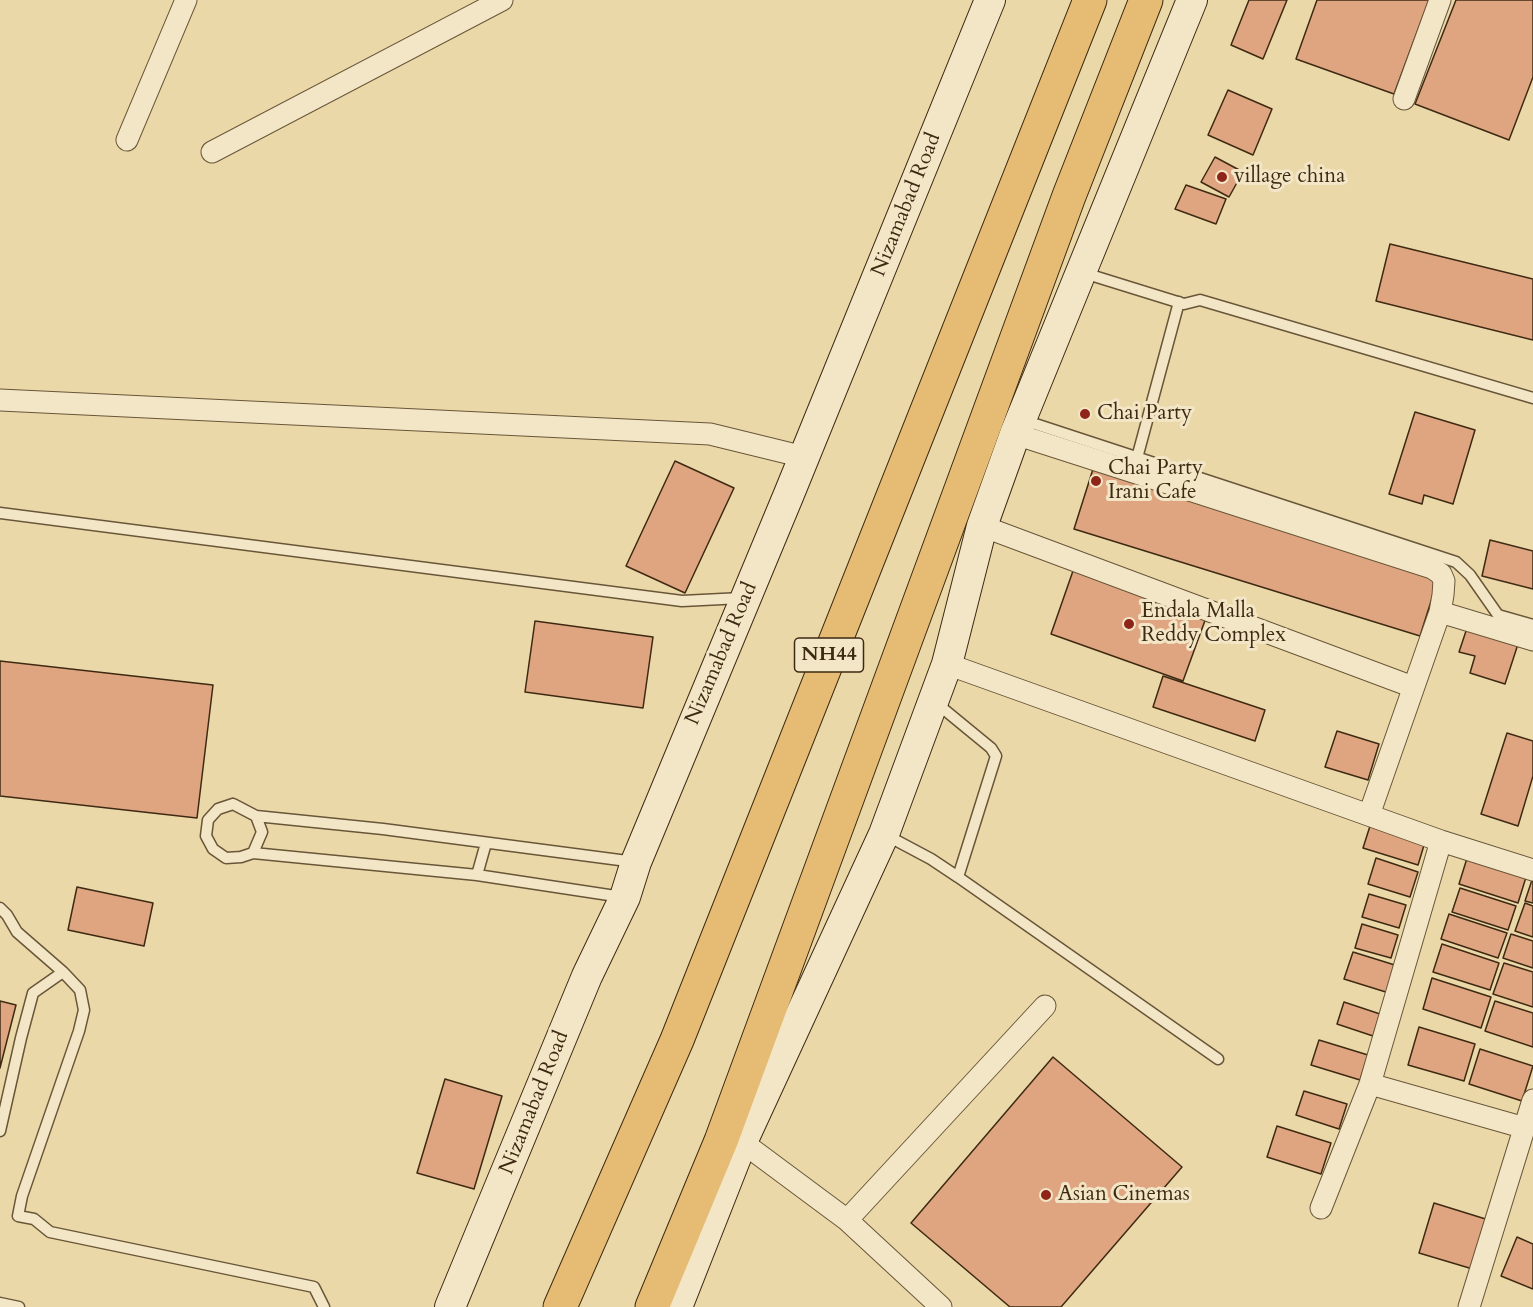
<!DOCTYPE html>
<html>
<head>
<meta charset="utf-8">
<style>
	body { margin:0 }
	canvas { display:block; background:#ebd8a8 }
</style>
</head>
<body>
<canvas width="1533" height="1307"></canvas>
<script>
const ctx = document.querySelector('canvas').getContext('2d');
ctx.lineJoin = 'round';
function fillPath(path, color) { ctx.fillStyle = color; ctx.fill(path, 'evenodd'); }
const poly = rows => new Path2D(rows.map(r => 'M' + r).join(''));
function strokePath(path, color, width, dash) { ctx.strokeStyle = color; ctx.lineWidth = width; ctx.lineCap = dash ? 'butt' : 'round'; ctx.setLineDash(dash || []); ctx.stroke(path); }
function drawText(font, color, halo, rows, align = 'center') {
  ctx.font = font + ' Cardo,serif'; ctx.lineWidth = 6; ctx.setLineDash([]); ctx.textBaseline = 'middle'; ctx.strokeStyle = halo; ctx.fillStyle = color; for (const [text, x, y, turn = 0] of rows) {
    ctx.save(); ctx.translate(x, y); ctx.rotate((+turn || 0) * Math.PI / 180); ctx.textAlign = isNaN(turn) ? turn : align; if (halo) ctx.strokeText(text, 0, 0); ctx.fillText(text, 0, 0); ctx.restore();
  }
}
const building = poly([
	[1249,0,1287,0,1263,59,1231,45,1249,0],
	[1317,0,1429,0,1394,94,1296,59,1317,0],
	[1456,0,1533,0,1533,77,1509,140,1415,104,1456,0],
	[1228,90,1272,109,1253,155,1208,135,1228,90],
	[1215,157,1243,172,1229,197,1201,182,1215,157],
	[1186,185,1226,199,1216,224,1175,209,1186,185],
	[1390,244,1533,279,1533,340,1376,301,1390,244],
	[1415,412,1475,430,1453,504,1424,495,1422,504,1389,494,1415,412],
	[675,461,734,488,685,593,626,566,675,461],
	[1093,469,1439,576,1420,636,1074,529,1093,469],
	[1490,540,1533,551,1533,589,1482,576,1490,540],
	[1074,568,1207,615,1183,681,1051,634,1074,568],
	[535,621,653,637,643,708,525,692,535,621],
	[1468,625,1519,641,1505,684,1470,673,1475,656,1459,652,1468,625],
	[0,661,213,685,197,818,0,796,0,661],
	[1163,676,1265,710,1255,741,1153,707,1163,676],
	[1337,731,1379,744,1368,780,1325,767,1337,731],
	[1507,733,1533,741,1533,776,1518,826,1481,814,1507,733],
	[1370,826,1425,842,1418,865,1363,848,1370,826],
	[1468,855,1527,874,1518,903,1459,884,1468,855],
	[1376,858,1418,872,1410,897,1368,884,1376,858],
	[1533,877,1533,903,1525,901,1533,877],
	[77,887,153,903,144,946,68,930,77,887],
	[1460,888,1516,906,1508,930,1452,912,1460,888],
	[1369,894,1406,905,1399,928,1362,917,1369,894],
	[1525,903,1533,906,1533,937,1515,931,1525,903],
	[1449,914,1507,933,1498,958,1441,939,1449,914],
	[1362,924,1398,935,1391,958,1355,948,1362,924],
	[1511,934,1533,941,1533,968,1503,958,1511,934],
	[1442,944,1499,963,1490,990,1433,972,1442,944],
	[1353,952,1398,966,1389,993,1344,979,1353,952],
	[1504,963,1533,972,1533,1007,1493,994,1504,963],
	[1432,978,1491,997,1481,1028,1423,1009,1432,978],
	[0,1001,16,1005,0,1068,0,1001],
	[1495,1001,1533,1013,1533,1047,1485,1031,1495,1001],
	[1344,1002,1380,1014,1373,1036,1337,1024,1344,1002],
	[1419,1027,1475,1044,1464,1081,1408,1065,1419,1027],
	[1319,1040,1368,1055,1360,1080,1311,1065,1319,1040],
	[1480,1049,1533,1066,1522,1101,1469,1084,1480,1049],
	[1053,1057,1182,1167,1061,1307,1010,1307,911,1223,1053,1057],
	[445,1079,502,1096,474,1189,417,1173,445,1079],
	[1304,1091,1347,1104,1339,1129,1296,1115,1304,1091],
	[1277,1126,1331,1143,1321,1174,1267,1157,1277,1126],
	[1434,1203,1492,1221,1476,1270,1419,1253,1434,1203],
	[1517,1237,1533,1244,1533,1289,1501,1276,1517,1237]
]);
const service = poly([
	[1084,273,1184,304,1200,300,1533,398],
	[1023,420,1456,562,1470,575,1498,615,1533,625],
	[1137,458,1179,302],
	[0,513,682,601,742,598],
	[935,702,991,748,996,756,958,877],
	[233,804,256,816,262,832,253,853,241,857,226,858,213,849,206,836,208,820,218,809,233,804],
	[256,816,383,829,635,862],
	[884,834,931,859,958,877,1218,1059],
	[253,853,477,875,622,897],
	[477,875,486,843],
	[0,908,7,915,17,932,63,972,80,990,84,1010,79,1031,22,1196,18,1216,34,1219,50,1232,314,1287,324,1307],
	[0,1131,21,1038,33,993,63,972],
	[0,1303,19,1307]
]);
const minor = poly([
	[1404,99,1440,0],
	[127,140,186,0],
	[212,152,502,0],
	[0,400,710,434,804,457],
	[1015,434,1432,568,1441,574,1444,581,1443,595,1440,612,1369,815],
	[982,526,1413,687],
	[1440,612,1533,640],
	[947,664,1441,841,1533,870],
	[1370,1084,1525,1128],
	[732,1133,742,1142,847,1220,941,1307],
	[1321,1208,1370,1084,1441,841],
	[847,1220,1045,1006],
	[1469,1307,1533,1100]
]);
const secondary = poly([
	[450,1307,587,976,625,897,636,862,789,494,990,0],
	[677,1307,742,1142,884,834,947,664,982,526,1015,434,1192,0]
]);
const trunk = poly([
	[560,1307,677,1040,1090,0],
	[652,1307,721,1141,1069,196,1146,0]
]);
const markers = [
	[1222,177,6,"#8f2418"],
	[1085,414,6,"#8f2418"],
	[1096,481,6,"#8f2418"],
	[1129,624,6,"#8f2418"],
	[1046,1195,6,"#8f2418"]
];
const shields = [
	[829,655,69]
];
const shieldNames = [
	["NH44",829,655]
];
const poiNames = [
	["village china",1234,177],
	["Chai Party",1097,414],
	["Chai Party",1108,469],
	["Irani Cafe",1108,493],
	["Endala Malla",1141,612],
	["Reddy Complex",1141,636],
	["Asian Cinemas",1058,1195]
];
const streetNames = [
	["Nizamabad Road",907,205,-68],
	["Nizamabad Road",722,654,-67],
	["Nizamabad Road",535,1103,-68]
];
fillPath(building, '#dfa580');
strokePath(building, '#3e2a12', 1.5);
strokePath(service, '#695638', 13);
strokePath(minor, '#695638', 23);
strokePath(secondary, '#3e2a12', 32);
strokePath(trunk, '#3e2a12', 35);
strokePath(service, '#f2e6c6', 10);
strokePath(minor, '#f2e6c6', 21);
strokePath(secondary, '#f2e6c6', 30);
strokePath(trunk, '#e6bc74', 33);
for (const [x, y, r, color] of markers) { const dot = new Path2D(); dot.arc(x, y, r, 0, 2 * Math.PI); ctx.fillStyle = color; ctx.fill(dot); strokePath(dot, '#f2e6c6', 2); }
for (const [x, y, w] of shields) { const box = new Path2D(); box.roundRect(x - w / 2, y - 17, w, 34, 4.5); ctx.fillStyle = '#f2e6c6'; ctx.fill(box); strokePath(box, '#3e2a12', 1.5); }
drawText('bold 20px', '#3e2a12', null, shieldNames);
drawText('21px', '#3e2a12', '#f2e6c6', poiNames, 'left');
drawText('21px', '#3e2a12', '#f2e6c6', streetNames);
</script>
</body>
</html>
